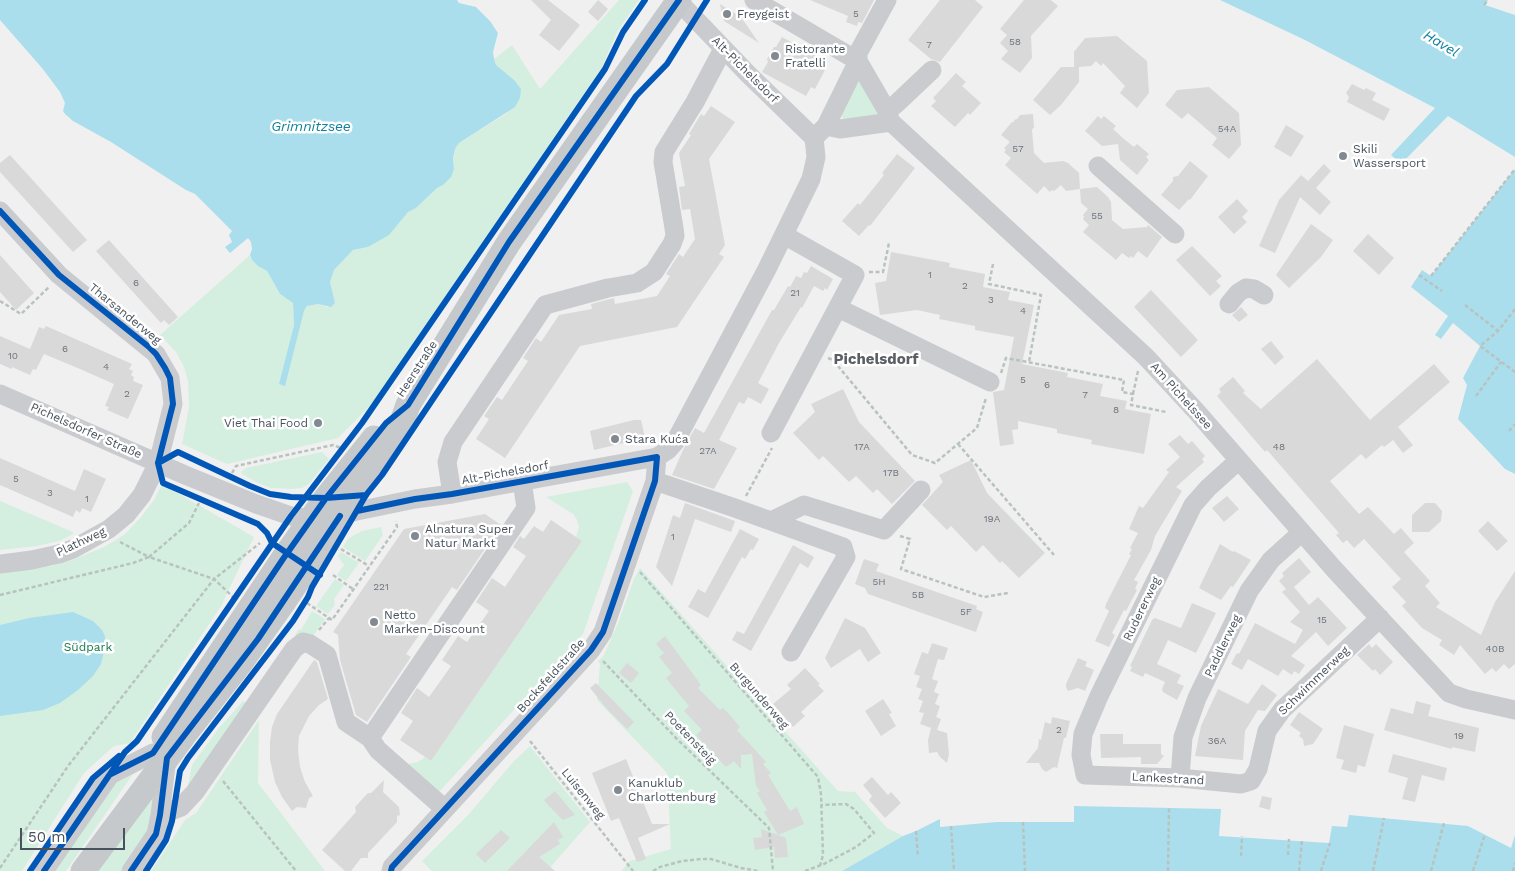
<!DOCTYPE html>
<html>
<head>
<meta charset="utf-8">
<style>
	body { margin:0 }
	#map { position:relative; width:1515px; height:871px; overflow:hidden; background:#f0f0f0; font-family:"Work Sans",sans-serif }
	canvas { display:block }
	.scale { position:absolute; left:20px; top:828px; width:105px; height:22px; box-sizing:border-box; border:2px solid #47525c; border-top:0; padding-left:6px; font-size:15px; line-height:18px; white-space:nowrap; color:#47525c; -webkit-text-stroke:4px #fff; paint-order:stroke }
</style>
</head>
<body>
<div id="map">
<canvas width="1515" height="871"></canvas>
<div class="scale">50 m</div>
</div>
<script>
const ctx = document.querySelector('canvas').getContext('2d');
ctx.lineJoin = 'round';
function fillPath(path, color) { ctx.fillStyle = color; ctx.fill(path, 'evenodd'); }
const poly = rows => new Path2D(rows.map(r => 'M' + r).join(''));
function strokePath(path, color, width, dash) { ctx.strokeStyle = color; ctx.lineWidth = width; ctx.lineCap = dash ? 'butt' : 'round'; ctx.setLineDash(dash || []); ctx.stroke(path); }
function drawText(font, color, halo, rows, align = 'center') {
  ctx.font = font + ' "Work Sans",sans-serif'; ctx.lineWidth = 5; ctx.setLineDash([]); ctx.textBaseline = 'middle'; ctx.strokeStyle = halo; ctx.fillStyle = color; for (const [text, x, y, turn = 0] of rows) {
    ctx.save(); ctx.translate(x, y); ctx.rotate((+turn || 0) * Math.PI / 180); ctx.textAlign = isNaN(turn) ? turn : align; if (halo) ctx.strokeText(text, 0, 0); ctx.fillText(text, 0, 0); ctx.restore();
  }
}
const green = poly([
	[619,0,639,0,617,32,602,67,373,403,338,438,227,464,182,444,189,407,188,381,184,367,176,352,160,335,250,255,252,260,258,266,267,271,280,294,293,303,294,325,280,384,304,311,307,306,318,304,327,307,335,303,330,282,334,270,353,250,368,247,408,212,416,208,437,188,443,185,454,169,453,158,455,149,459,143,507,113,514,80,504,73,496,65,494,59,512,45,540,89],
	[861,81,881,109,875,117,848,120,843,119,841,114,857,82],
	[322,452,329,459,309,484,302,488,291,489,271,488,258,483,242,474,241,472,246,468],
	[627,482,633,491,583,634,439,792,408,764,418,762,425,757,431,761,582,541,576,537,579,527,577,520,573,514,546,497],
	[162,484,254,537,221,606,130,743,114,746,84,773,22,871,0,871,0,573,52,566,75,559,106,546,125,534,141,517,154,500],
	[0,501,73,532,73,534,59,541,37,546,0,550],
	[381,527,383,535,365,561,343,547,349,538,362,531],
	[341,552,359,563,346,581,337,575,344,565,338,556],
	[640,568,838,791,855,792,887,828,903,836,842,871,621,871,630,861,671,849,667,773,597,700,600,664,598,661,604,655,618,623,634,579],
	[335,579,344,585,334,599,335,605,328,614,316,606],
	[312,611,325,619,313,636,295,635,299,629,301,630],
	[243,701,251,705,185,799,192,765,219,728],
	[259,720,258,783,325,871,151,871,185,820,196,813],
	[530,746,590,822,547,871,432,871,422,861,469,814,514,761],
	[133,774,66,871,52,871,111,785],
	[153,795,152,831,124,871,97,871]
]);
const water = poly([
	[0,0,457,0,459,3,476,7,490,21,498,33,493,52,494,59,496,65,514,80,521,89,520,98,515,107,459,143,455,149,453,158,454,169,451,177,443,185,437,188,416,208,408,212,389,235,368,247,353,250,334,270,330,282,335,303,331,307,318,304,307,306,304,311,285,386,279,384,294,325,293,303,280,294,267,271,258,266,252,260,250,255,252,249,251,242,248,238,230,253,225,247,232,242,229,235,232,231,195,194,186,190,111,142,73,121,65,114,63,111,65,103,60,92,42,68,0,20],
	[1220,0,1488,0,1485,5,1515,15,1515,157,1448,116,1401,164,1391,155,1435,108,1303,39],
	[1515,169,1515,474,1505,469,1458,419,1467,385,1463,378,1480,346,1453,323,1441,339,1435,335,1448,316,1411,287,1422,270,1431,276],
	[73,612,93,621,102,630,105,636,104,651,101,664,93,676,78,690,60,703,43,710,0,716,0,625,29,618],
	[1074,806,1221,809,1219,836,1329,843,1332,826,1347,827,1349,815,1468,826,1511,848,1515,835,1515,871,842,871,903,836,916,831,940,819,940,827,997,822,1074,822]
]);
const building = poly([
	[531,0,548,0,580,25,559,51,539,35,551,20],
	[598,0,608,9,598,21,588,12],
	[810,0,874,0,862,23,858,22,857,26,846,22,848,16],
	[940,0,975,0,983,7,940,62,931,59,908,40],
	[1024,0,1051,0,1058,6,1031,36,1032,58,1020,73,1001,59,1008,51,1000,43,1007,35,1000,29],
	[720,4,741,17,759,43,724,21],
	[1117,36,1147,61,1149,93,1137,108,1120,93,1125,86,1103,63,1101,66,1096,61,1091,66,1079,67,1079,82,1061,105,1050,115,1033,100,1061,67,1074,67,1074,52,1085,38],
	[782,37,826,61,822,69,825,70,815,89,811,87,806,96,762,72,768,62,767,59,774,47,776,47],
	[956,73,966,82,962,86,981,103,970,115,968,113,955,127,931,106,936,101,933,98],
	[1352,84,1364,90,1366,88,1376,93,1372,100,1390,109,1384,121,1347,102,1349,97,1346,93],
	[1209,87,1239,113,1241,145,1229,159,1212,145,1217,138,1188,113,1182,119,1165,105,1177,90],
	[711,106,735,122,709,159,725,245,719,254,724,257,677,327,580,346,505,458,476,439,489,419,484,416,497,397,502,400,528,361,523,358,536,338,541,342,559,315,592,309,591,304,610,299,614,298,615,304,657,296,670,276,666,274,679,254,683,257,695,239,690,209,682,210,679,187,685,186,679,153,691,135,689,134,701,114,704,116],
	[1033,114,1034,127,1032,130,1034,153,1044,163,1063,161,1068,163,1079,173,1080,189,1097,187,1108,197,1111,202,1112,220,1123,229,1147,227,1148,225,1162,237,1147,258,1138,251,1133,258,1131,256,1129,258,1122,253,1116,260,1083,232,1089,225,1083,219,1084,217,1083,215,1088,209,1081,203,1080,189,1066,191,1061,185,1054,191,1052,190,1050,192,1044,186,1037,194,1005,165,1011,158,1004,152,1006,150,1004,148,1010,142,1001,135,1012,122,1014,122,1014,120,1017,119,1020,115],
	[1098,116,1101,119,1104,116,1116,126,1113,129,1124,139,1134,147,1137,144,1149,154,1146,157,1149,160,1137,175,1120,160,1118,144,1102,146,1085,131],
	[1286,125,1304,136,1291,157,1274,147],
	[897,154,915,168,870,226,869,225,859,236,842,221,858,203,860,205,884,175,882,173],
	[10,155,87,240,73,252,0,172,0,163],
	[1190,161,1208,176,1190,200,1189,199,1179,210,1161,195,1173,181,1173,177,1178,176],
	[1324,164,1331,171,1316,188,1331,202,1320,215,1300,197,1275,253,1259,246,1279,200,1301,175,1308,181],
	[1237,199,1248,211,1242,217,1247,222,1234,234,1218,217],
	[1311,224,1333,240,1321,257,1289,288,1276,275],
	[1368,234,1394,258,1379,275,1353,251],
	[109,240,178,317,169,325,164,320,161,323,96,251],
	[1192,246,1222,276,1216,281,1221,286,1210,296,1176,260],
	[891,252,950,263,949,267,985,274,983,287,1010,292,1008,300,1034,305,1022,364,1068,373,1067,377,1103,384,1100,396,1127,401,1125,409,1151,414,1144,454,1091,444,1092,440,1057,433,1057,429,1018,421,1018,429,1012,430,1014,444,1000,446,993,392,1004,390,1014,337,975,330,975,326,939,319,940,315,917,310,880,315,875,283,886,281],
	[0,255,34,293,16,310,0,292],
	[811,266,833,279,827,290,825,288,823,291,814,286,802,308,801,307,779,343,758,383,769,389,761,404,748,397,744,404,739,402,719,440,737,448,714,489,672,475,683,450,695,428,704,433,772,310,774,310,788,286,790,287,796,276,801,278,804,272,807,273],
	[1151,290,1198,340,1181,357,1134,307],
	[1241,307,1248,315,1239,322,1232,315],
	[46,326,132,364,129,369,133,371,131,375,134,377,133,381,143,385,128,419,107,410,109,407,105,406,114,384,80,369,44,354,36,370,33,369,30,375,12,367,12,369,0,364,0,336,30,349,39,327,44,329],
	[1271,341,1284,357,1275,365,1261,349],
	[1317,359,1370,420,1434,364,1450,382,1398,427,1413,445,1403,453,1393,440,1384,447,1382,445,1366,459,1361,454,1330,481,1359,514,1368,507,1394,534,1401,528,1414,543,1404,552,1430,581,1425,586,1440,603,1436,607,1481,635,1495,602,1515,571,1515,664,1509,669,1504,664,1496,672,1492,668,1485,674,1460,645,1454,655,1439,645,1442,640,1422,628,1402,606,1406,602,1392,587,1401,579,1364,539,1354,548,1347,540,1343,543,1336,535,1339,533,1267,450,1265,452,1217,396,1221,392,1219,389,1233,377,1245,391,1243,393,1261,409],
	[843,389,859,422,915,481,892,504,877,489,873,493,856,476,849,482,823,456,819,460,793,433,815,412,811,404],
	[634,420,641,420,645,438,594,450,590,431],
	[1180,435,1188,444,1192,441,1205,456,1202,459,1204,462,1176,487,1182,491,1155,536,1151,550,1134,580,1138,582,1135,589,1137,590,1126,611,1124,610,1112,633,1115,635,1109,647,1095,641,1109,611,1105,608,1106,604,1131,555,1129,554,1132,549,1130,548,1138,533,1129,529,1139,506,1143,508,1169,472,1166,470,1180,457,1168,444],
	[0,458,75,491,84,469,106,479,91,512,82,508,80,513,76,510,73,517,0,485],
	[971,460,987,493,1045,553,1019,578,1002,561,1000,563,983,545,976,552,951,526,947,530,922,505,943,482,939,475],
	[1227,496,1239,509,1224,522,1212,508],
	[685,503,735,521,731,532,695,519,672,586,656,567,673,515,680,518],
	[1425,503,1435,503,1442,511,1441,521,1429,532,1412,532,1412,515],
	[485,514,501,525,457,590,452,587,406,654,411,657,367,722,356,715,340,660,338,635,333,632,404,529],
	[551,520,582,541,431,761,400,740,413,721,401,713,417,688,429,697,451,666,442,660,458,636,467,642,489,611,476,602,492,578,505,587,526,556,513,547,520,536,524,539,534,526,543,532],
	[1488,521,1508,541,1497,551,1478,531],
	[740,529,759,539,753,550,751,549,745,559,742,557,708,618,688,607,698,589,705,593],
	[1220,544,1233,552,1234,551,1251,560,1233,587,1231,586,1221,600,1199,588],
	[793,545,814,557,808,568,800,563,751,651,732,640,737,631,744,634],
	[1299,558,1311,572,1294,587,1309,605,1318,597,1347,628,1328,646,1316,632,1291,656,1305,665,1299,674,1294,671,1292,675,1283,669,1278,676,1248,659,1242,670,1231,664,1237,653,1239,654,1255,623,1295,644,1303,630,1290,622,1300,612,1282,592,1286,589,1279,581,1284,576,1282,573],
	[864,559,879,564,876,571,977,606,976,609,983,612,976,632,868,594,865,588,855,584],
	[1192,603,1216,613,1196,653,1168,640,1157,664,1181,675,1177,683,1184,686,1177,700,1163,692,1162,689,1165,682,1145,673,1143,677,1130,671,1132,667,1130,666,1152,620,1155,618,1181,628],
	[845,618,865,628,881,653,868,662,860,649,831,668,825,658],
	[665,636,701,685,698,688,720,710,723,708,727,712,740,727,737,730,766,762,763,764,771,773,768,775,790,811,797,807,804,824,778,835,786,838,788,857,775,858,774,847,755,850,753,838,762,837,761,829,778,835,764,812,767,810,757,793,760,791,756,786,752,754,741,755,741,769,734,761,726,767,696,735,702,730,684,711,689,706,666,678,672,673,659,657,664,653,656,644],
	[932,643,948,648,944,660,938,659,932,679,938,681,934,692,939,694,935,704,940,706,936,717,941,719,937,730,947,733,949,754,947,763,940,757,937,752,929,753,928,740,931,728,934,729,920,724,924,713,919,712,923,701,918,699,922,689,916,687,920,676,914,674,922,652,928,654],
	[1369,644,1372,648,1376,644,1393,662,1380,675,1375,669,1373,671,1357,655],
	[1078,658,1087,662,1085,666,1094,670,1085,691,1078,688,1068,691,1066,687,1066,684],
	[314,660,317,662,328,699,319,705,309,716,299,736,298,750,300,767,305,782,313,796,309,798,306,808,297,807,292,811,282,797,275,782,270,760,270,742,272,727,277,714],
	[627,663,639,673,631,683,619,673],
	[805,668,820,684,818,685,824,691,801,712,805,716,793,727,773,704,791,689,787,685],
	[596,683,634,722,627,729,607,709,590,688],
	[1262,684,1277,695,1265,711,1258,710,1245,731,1243,760,1195,756,1201,726,1218,689,1248,704],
	[883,699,892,713,889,714,896,726,881,736,865,711],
	[1416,701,1431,705,1428,716,1479,728,1475,752,1452,747,1452,749,1384,730,1391,708,1413,714],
	[1299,712,1323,729,1313,744,1304,746,1303,739,1299,736,1301,733,1290,725],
	[1052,717,1070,721,1066,738,1064,738,1057,768,1054,767,1046,772,1042,769,1039,763,1026,763,1038,748,1039,739,1041,740,1045,722,1051,724],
	[1344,725,1374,734,1365,767,1358,765,1356,773,1341,769,1344,760,1336,758],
	[1100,734,1123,734,1123,744,1161,744,1161,754,1164,756,1157,764,1141,764,1141,757,1101,758],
	[1393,754,1447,768,1444,781,1422,775,1415,802,1402,799,1408,778,1388,772],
	[626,759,652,824,670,824,638,838,646,859,637,862,619,818,611,821,592,773],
	[872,777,888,795,891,792,901,803,885,818,869,800,872,796,863,785],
	[384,780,383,792,399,807,400,815,397,816,397,822,368,853,368,858,361,858,351,871,345,871,322,850,356,812,355,807,368,793,371,793],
	[555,791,575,815,563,820,548,805,544,800],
	[1262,796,1272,798,1270,810,1259,807],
	[554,822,563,837,558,840,560,844,539,857,555,871,507,871],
	[501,830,510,838,485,863,476,854]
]);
const path = poly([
	[1484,5,1488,0],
	[993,264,989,284,1041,295,1029,362],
	[869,272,883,272,889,243],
	[1419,275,1442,291],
	[1431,276,1515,169],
	[0,301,21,314,49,287],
	[1465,305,1498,331],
	[1515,309,1498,331,1480,346,1515,372],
	[828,358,833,360,912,455,935,463,977,428,986,398],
	[1001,373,1006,358,1124,380,1122,392,1133,394,1131,405,1166,412],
	[1133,394,1138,371],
	[1476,396,1501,362],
	[1509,431,1515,424],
	[958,444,1054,555],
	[232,473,236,466,333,445,341,448],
	[746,496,772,448],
	[900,536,910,539,901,569,984,597,1008,593],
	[120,542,149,557,189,523,199,503],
	[341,549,369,566],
	[640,572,818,777,821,794,823,855,820,866],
	[333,575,353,589],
	[0,595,133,563,149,557,214,579,235,599],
	[307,603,332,620,397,527,396,521],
	[319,630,329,618],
	[603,661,676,738,769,828,773,871],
	[530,741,633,871],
	[223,781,296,871],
	[1023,822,1025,871],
	[951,826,954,871],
	[916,831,918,857],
	[1288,855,1289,839],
	[1241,856,1242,836],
	[0,868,68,766,214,579,260,543],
	[653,871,660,867,682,861,701,859,711,859,741,868,758,871],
	[805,871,824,864,856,847,874,833,854,809,846,804,821,805],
	[1168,871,1169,808],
	[1299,871,1302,840],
	[1321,871,1330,843],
	[1373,871,1384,818],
	[1431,871,1444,823],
	[1473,871,1485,834],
	[1513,871,1515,863]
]);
const minor = poly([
	[754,0,858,61,887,111,891,122,1146,357,1196,411,1334,569,1449,693,1466,699,1515,710],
	[887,111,896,104,932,70],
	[826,126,840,129,891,122],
	[814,138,826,126,858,61,858,53,887,0],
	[1098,166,1175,234],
	[0,211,59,275,156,354,170,378,173,404,158,463,142,495,126,515,109,529,73,549,59,554,32,560,0,564],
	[1229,304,1238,293,1246,288,1254,289,1264,295],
	[838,308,990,382],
	[0,394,185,475,256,504,291,516,312,519,340,516,357,511,415,499,452,494,657,457,668,450,675,442,767,269,811,179,816,157,814,138,748,74,677,0],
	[771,433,855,275,784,235],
	[1239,460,1208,488,1193,505,1099,696,1083,734,1081,755,1085,775,1180,778,1241,784,1251,781,1258,769,1267,731,1282,710,1380,618],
	[655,481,732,507,843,547,846,557,791,652],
	[452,494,447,462,453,442,545,305,608,288,637,283,654,272,672,244,675,236,674,228,663,162,664,152,695,102,723,49],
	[771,521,804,505,884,530,921,490],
	[370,738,526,508,522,481],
	[1180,778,1183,737,1197,698,1249,591,1271,560,1302,532],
	[160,815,181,807,195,792,294,649,303,642,310,644,327,655,346,722,370,738,378,750,445,809],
	[44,871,110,775,153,753],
	[131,871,156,834,160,815,167,758],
	[391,871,392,867,591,650,603,632,655,481,657,457]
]);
const major = poly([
	[164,737,283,559,326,498,374,438],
	[83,871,188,730,242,661,283,603,401,425,408,405,509,242,679,0]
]);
const cycleway = poly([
	[0,211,59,275,149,347,156,354,165,368,170,378,173,404,158,463,163,483,258,524,267,533,272,543,320,575],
	[158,463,178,452,250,486,270,494,291,497,326,498,366,495],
	[357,511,415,499,452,494,657,457,655,481,603,632,591,650,392,867,391,871],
	[111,774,153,753,283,559,326,498,386,423,408,405,509,242,679,0],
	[30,871,93,778,119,756],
	[44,871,125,752,137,741,291,516,362,423,605,69,623,32,645,0],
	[131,871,156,834,160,815,167,758,258,639,340,516],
	[146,871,166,840,172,821,180,771,188,758,293,621,308,597,312,587,366,495,382,475,636,96,667,64,707,0]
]);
const markers = [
	[727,14,5,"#828990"],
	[775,56,5,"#828990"],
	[1343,156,5,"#828990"],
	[318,423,5,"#828990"],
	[615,439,5,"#828990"],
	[415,536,5,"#828990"],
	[374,622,5,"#828990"],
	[618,790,5,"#828990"]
];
const numberNames = [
	["5",856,14],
	["58",1015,42],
	["7",929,45],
	["54A",1227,129],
	["57",1018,149],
	["55",1097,216],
	["1",930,275],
	["6",136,283],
	["2",965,286],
	["21",795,293],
	["3",991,300],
	["4",1023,311],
	["6",65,349],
	["10",13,356],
	["4",106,367],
	["5",1023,380],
	["6",1047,385],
	["2",127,394],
	["7",1085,395],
	["8",1116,410],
	["17A",862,447],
	["48",1279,447],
	["27A",708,451],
	["17B",891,473],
	["5",16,479],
	["3",50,493],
	["1",87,499],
	["19A",992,519],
	["1",673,537],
	["5H",879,582],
	["221",381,587],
	["5B",918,595],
	["5F",966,612],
	["15",1322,620],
	["40B",1495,649],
	["2",1059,730],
	["19",1459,736],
	["36A",1217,741]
];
const poiNames = [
	["Freygeist",737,14],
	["Ristorante",785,49],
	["Fratelli",785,63],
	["Skili",1353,149],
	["Wassersport",1353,163],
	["Viet Thai Food",308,423,"right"],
	["Stara Kuća",625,439],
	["Alnatura Super",425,529],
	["Natur Markt",425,543],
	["Netto",384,615],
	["Marken-Discount",384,629],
	["Kanuklub",628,783],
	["Charlottenburg",628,797]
];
const streetNames = [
	["Alt-Pichelsdorf",745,70,45],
	["Tharsanderweg",125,314,39],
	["Heerstraße",417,369,-57],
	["Am Pichelssee",1181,396,48],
	["Pichelsdorfer Straße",86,431,24],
	["Alt-Pichelsdorf",505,473,-10],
	["Plathweg",81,542,-25],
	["Rudererweg",1142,609,-64],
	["Paddlerweg",1223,646,-64],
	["Bocksfeldstraße",551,676,-48],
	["Schwimmerweg",1314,681,-44],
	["Burgunderweg",759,696,49],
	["Poetensteig",690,738,46],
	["Lankestrand",1168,779,3],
	["Luisenweg",583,794,51]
];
const parkNames = [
	["Südpark",88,647]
];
const waterNames = [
	["Havel",1441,44,31],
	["Grimnitzsee",311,127]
];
const quarterNames = [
	["Pichelsdorf",876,360]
];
fillPath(green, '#d4efdf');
fillPath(water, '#aadeec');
fillPath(building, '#d9d9da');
strokePath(path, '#b8c3c0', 2.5, [4, 2.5]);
strokePath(minor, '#c9cbce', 19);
strokePath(major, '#c6c9cc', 25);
strokePath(cycleway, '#0057b8', 6);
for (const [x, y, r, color] of markers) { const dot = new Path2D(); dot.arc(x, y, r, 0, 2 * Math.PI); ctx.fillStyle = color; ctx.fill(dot); strokePath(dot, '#fff', 2); }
drawText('10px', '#6c747c', null, numberNames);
drawText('12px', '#47525c', '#fff', poiNames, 'left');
drawText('12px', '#47525c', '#fff', streetNames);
drawText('12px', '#197b4b', '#fff', parkNames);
drawText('italic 14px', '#10809f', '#fff', waterNames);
drawText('bold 15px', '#5b5f63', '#fff', quarterNames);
</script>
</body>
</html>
